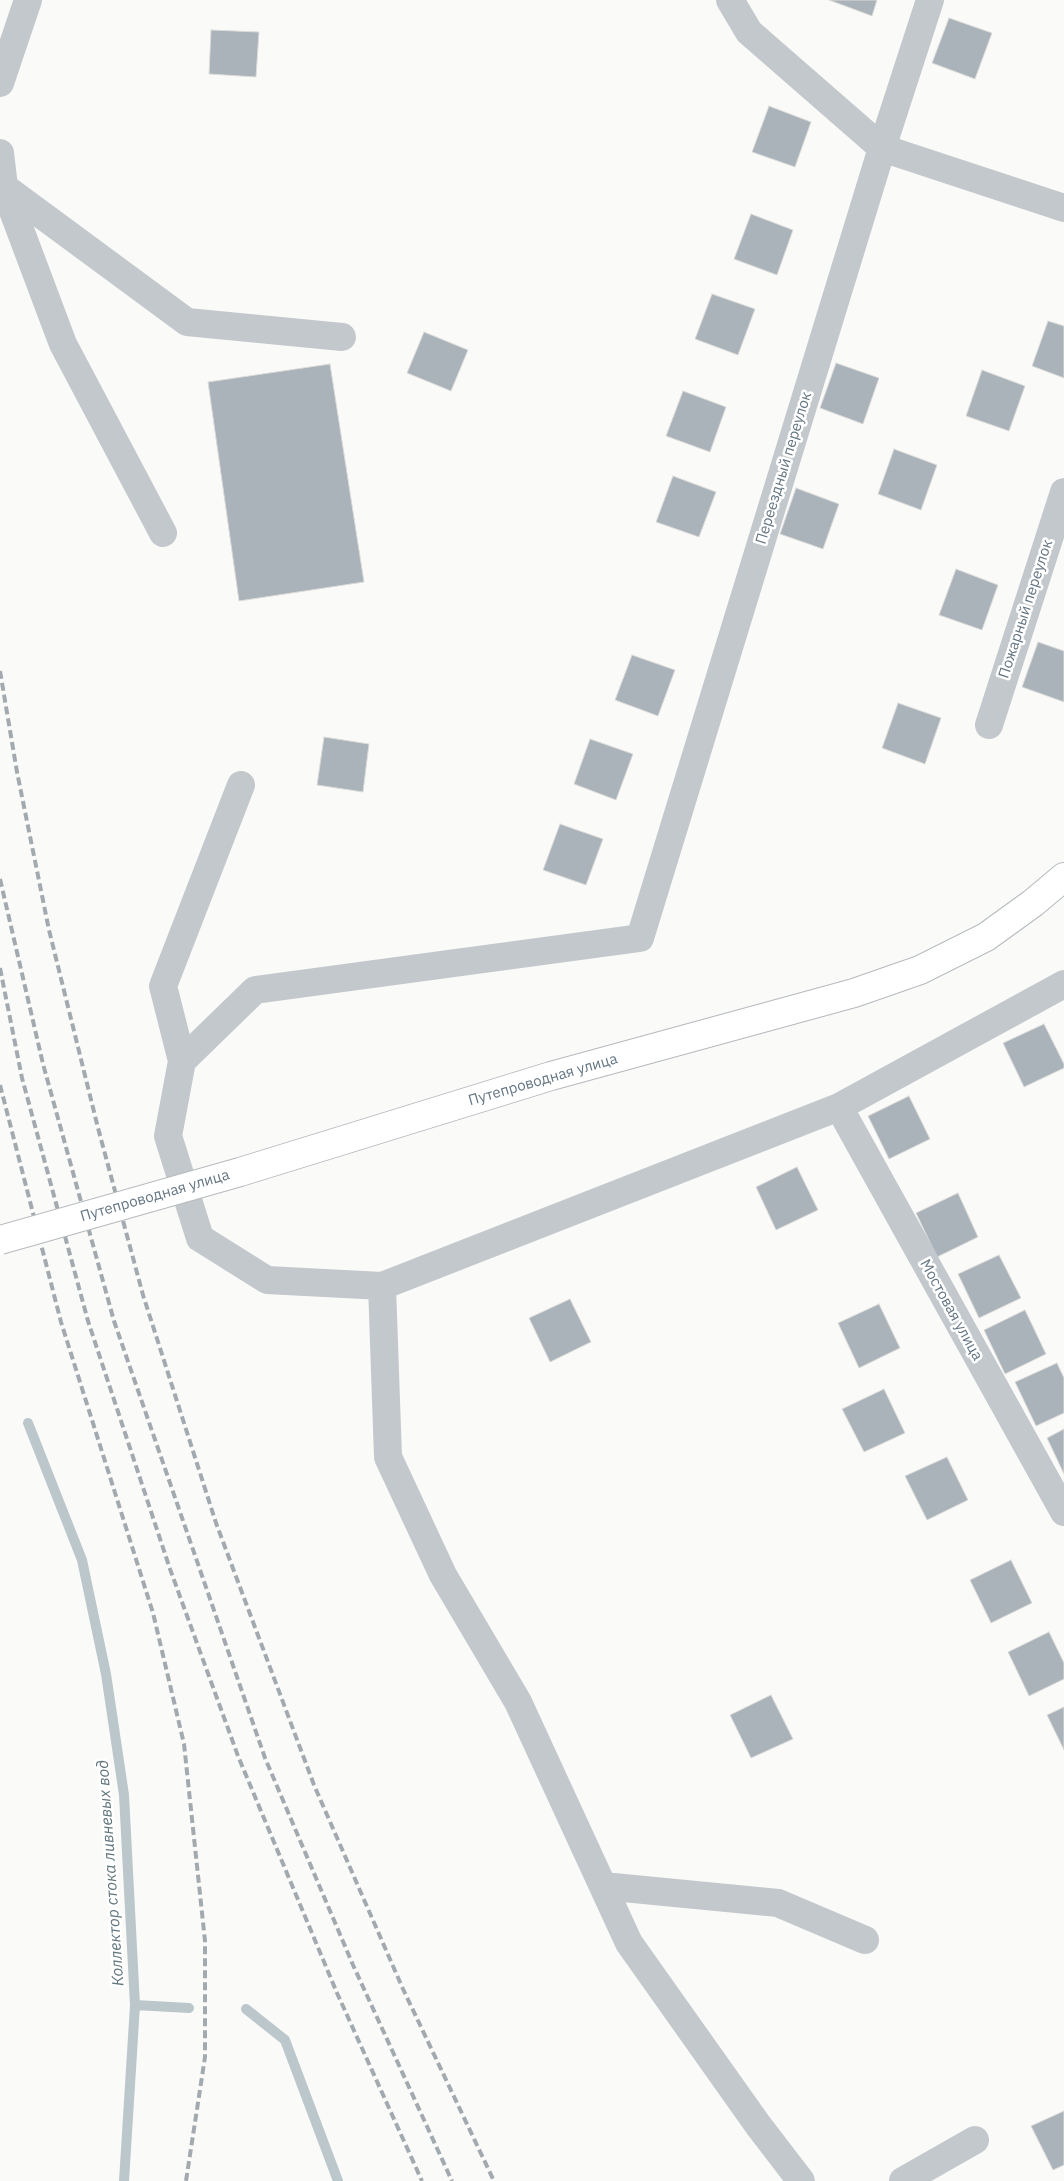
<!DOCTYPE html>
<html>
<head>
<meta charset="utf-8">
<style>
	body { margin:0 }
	canvas { display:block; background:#fafaf8 }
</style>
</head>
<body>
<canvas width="1064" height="2181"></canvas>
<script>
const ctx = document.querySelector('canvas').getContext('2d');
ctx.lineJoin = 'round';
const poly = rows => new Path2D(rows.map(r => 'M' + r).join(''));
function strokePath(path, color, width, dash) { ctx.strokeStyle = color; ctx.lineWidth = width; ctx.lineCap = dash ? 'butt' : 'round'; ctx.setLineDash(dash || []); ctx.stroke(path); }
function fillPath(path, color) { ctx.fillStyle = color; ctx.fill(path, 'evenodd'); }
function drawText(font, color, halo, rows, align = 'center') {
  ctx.font = font + ' "IBM Plex Sans",sans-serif'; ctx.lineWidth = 5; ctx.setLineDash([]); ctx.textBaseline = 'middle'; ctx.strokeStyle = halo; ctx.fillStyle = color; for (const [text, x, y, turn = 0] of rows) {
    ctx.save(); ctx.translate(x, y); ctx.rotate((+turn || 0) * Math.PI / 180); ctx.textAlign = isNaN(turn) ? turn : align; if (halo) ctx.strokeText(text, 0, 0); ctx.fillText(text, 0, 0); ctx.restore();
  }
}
const stream = poly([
	[28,1423,82,1560,106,1674,124,1795,135,2005,124,2181],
	[135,2005,189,2008],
	[246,2009,285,2040,338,2181]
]);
const building = poly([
	[829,0,877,0,872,16,829,0],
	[949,18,992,33,975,79,932,63,949,18],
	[211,30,259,32,256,77,209,74,211,30],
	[769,106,811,122,795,167,752,152,769,106],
	[751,214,793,230,777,275,734,259,751,214],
	[712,294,755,309,738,355,695,339,712,294],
	[1048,321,1064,326,1064,378,1032,366,1048,321],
	[424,332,468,350,451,391,407,373,424,332],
	[836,363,879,378,863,424,820,408,836,363],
	[330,364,364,582,239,601,208,382,330,364],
	[982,370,1025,386,1009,431,966,416,982,370],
	[683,391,726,407,710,452,666,436,683,391],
	[894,449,937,465,921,510,878,494,894,449],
	[673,476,716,492,699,537,656,522,673,476],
	[796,488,839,504,823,549,780,534,796,488],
	[956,569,998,585,982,630,939,615,956,569],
	[1038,642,1064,651,1064,702,1022,687,1038,642],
	[632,655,675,670,658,716,615,700,632,655],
	[898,703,941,718,925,764,882,748,898,703],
	[324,737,369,744,363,792,317,785,324,737],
	[590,739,633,754,616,800,574,784,590,739],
	[560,824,603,839,586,885,543,870,560,824],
	[1044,1024,1064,1064,1064,1068,1024,1087,1003,1043,1044,1024],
	[909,1096,930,1139,889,1159,868,1116,909,1096],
	[797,1167,818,1210,776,1230,756,1187,797,1167],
	[958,1193,978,1237,937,1257,916,1213,958,1193],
	[999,1255,1021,1298,979,1318,958,1274,999,1255],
	[570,1299,591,1342,550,1362,529,1318,570,1299],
	[879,1304,900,1348,859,1368,838,1323,879,1304],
	[1025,1310,1046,1354,1005,1374,984,1330,1025,1310],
	[1057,1363,1064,1378,1064,1413,1036,1426,1015,1382,1057,1363],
	[884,1389,905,1433,864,1452,842,1409,884,1389],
	[1064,1429,1064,1474,1047,1438,1064,1429],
	[947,1457,968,1500,927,1520,905,1476,947,1457],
	[1011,1560,1032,1603,991,1623,970,1580,1011,1560],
	[1049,1632,1064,1663,1064,1679,1029,1696,1008,1652,1049,1632],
	[771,1695,793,1739,751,1758,730,1715,771,1695],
	[1064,1707,1064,1750,1047,1715,1064,1707],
	[1064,2111,1064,2165,1053,2170,1031,2126,1064,2111]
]);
const minor = poly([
	[730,0,749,32,882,148,1064,208],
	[930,0,882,148,640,938,255,990,182,1061,168,1136,200,1238,267,1280,382,1286,839,1107,1064,984],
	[0,83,28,0],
	[0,153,4,187,63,344,163,533],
	[4,187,187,322,342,337],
	[989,725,1064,492],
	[182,1061,163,986,241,785],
	[839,1107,1064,1512],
	[382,1286,388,1457,443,1575,518,1702,629,1943,758,2125,801,2181],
	[603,1886,778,1903,865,1940],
	[903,2181,975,2140]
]);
const major = poly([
	[240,1172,551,1076,854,993,920,970,986,937,1033,903,1064,877]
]);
const rail = poly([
	[0,671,17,772,49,930,98,1128,143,1295,216,1523,314,1785,403,1989,494,2181],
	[0,879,43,1064,114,1321,265,1758,353,1965,452,2181],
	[0,968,22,1078,88,1321,170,1569,238,1756,337,1993,422,2181],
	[0,1085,61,1322,153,1613,184,1744,205,1941,205,2057,186,2181]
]);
const majorBridge = poly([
	[0,1240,240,1172]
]);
const streetNames = [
	["Переездный переулок",784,468,-73],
	["Пожарный переулок",1026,609,-72],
	["Путепроводная улица",543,1080,-16],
	["Путепроводная улица",155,1196,-16],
	["Мостовая улица",951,1310,61]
];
const waterNames = [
	["Коллектор стока ливневых вод",111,1873,-94]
];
strokePath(stream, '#bbc7cb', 10);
fillPath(building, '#aab3b9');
strokePath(building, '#dcdcda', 1);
strokePath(major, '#b5babe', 30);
strokePath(minor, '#c3c8cc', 28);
strokePath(major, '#fff', 28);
strokePath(rail, '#a2aab0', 4, [8, 4]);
strokePath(majorBridge, '#b5babe', 30, []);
strokePath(majorBridge, '#fff', 28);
drawText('15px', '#657683', '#fff', streetNames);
drawText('italic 16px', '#60757c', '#fff', waterNames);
</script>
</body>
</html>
